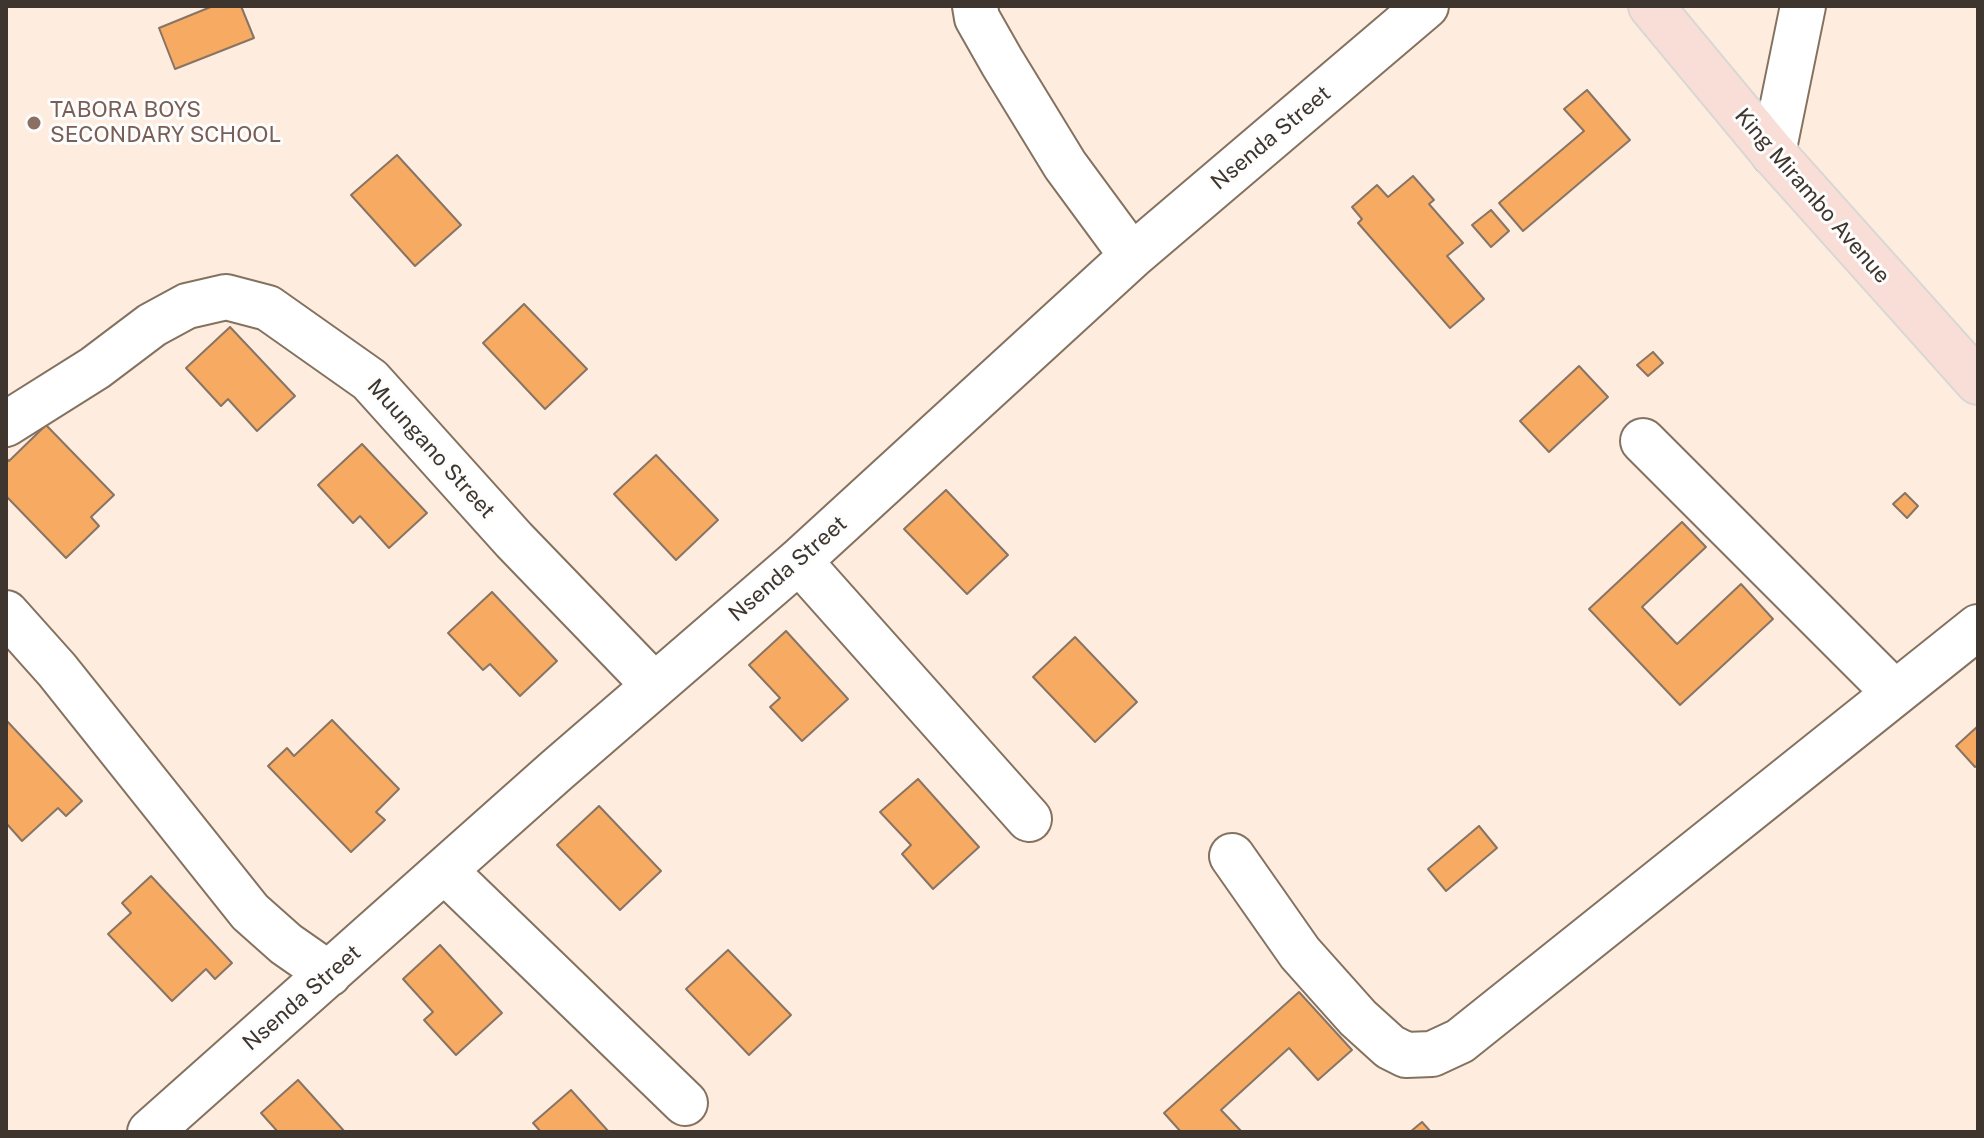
<!DOCTYPE html>
<html>
<head>
<meta charset="utf-8">
<style>
	body { margin:0 }
	#map { position:relative; width:1984px; height:1138px; overflow:hidden; background:#feedde; font-family:"Public Sans",sans-serif }
	canvas { display:block }
	.frame { position:absolute; inset:0; border:8px solid #3e362e; pointer-events:none }
</style>
</head>
<body>
<div id="map">
<canvas width="1984" height="1138"></canvas>
<div class="frame"></div>
</div>
<script>
const ctx = document.querySelector('canvas').getContext('2d');
ctx.lineJoin = 'round';
function fillPath(path, color) { ctx.fillStyle = color; ctx.fill(path, 'evenodd'); }
const poly = rows => new Path2D(rows.map(r => 'M' + r).join(''));
function strokePath(path, color, width, dash) { ctx.strokeStyle = color; ctx.lineWidth = width; ctx.lineCap = dash ? 'butt' : 'round'; ctx.setLineDash(dash || []); ctx.stroke(path); }
function drawText(font, color, halo, rows, align = 'center') {
  ctx.font = font + ' "Public Sans",sans-serif'; ctx.lineWidth = 6; ctx.setLineDash([]); ctx.textBaseline = 'middle'; ctx.strokeStyle = halo; ctx.fillStyle = color; for (const [text, x, y, turn = 0] of rows) {
    ctx.save(); ctx.translate(x, y); ctx.rotate((+turn || 0) * Math.PI / 180); ctx.textAlign = isNaN(turn) ? turn : align; if (halo) ctx.strokeText(text, 0, 0); ctx.fillText(text, 0, 0); ctx.restore();
  }
}
const building = poly([
	[213,6,241,6,254,38,175,69,159,28,213,6],
	[1587,90,1630,140,1523,231,1499,203,1584,131,1564,109,1587,90],
	[397,155,461,225,415,266,351,195,397,155],
	[1413,176,1434,200,1429,204,1463,243,1447,256,1484,299,1450,328,1358,223,1362,219,1352,207,1377,185,1388,197,1413,176],
	[1491,210,1509,231,1491,247,1472,225,1491,210],
	[524,304,587,369,545,409,483,343,524,304],
	[230,327,295,396,257,431,228,399,221,406,186,368,230,327],
	[1653,352,1663,363,1648,376,1637,365,1653,352],
	[1579,366,1608,397,1549,452,1520,421,1579,366],
	[46,425,114,495,91,517,99,526,66,558,6,496,6,458,9,461,46,425],
	[362,444,427,513,389,548,360,516,353,523,318,485,362,444],
	[656,455,718,520,676,560,614,494,656,455],
	[946,490,1008,555,967,594,904,529,946,490],
	[1905,493,1918,506,1907,518,1893,504,1905,493],
	[1682,522,1706,547,1642,607,1677,644,1741,584,1773,619,1680,705,1589,609,1682,522],
	[492,592,557,661,520,696,490,664,483,670,448,633,492,592],
	[786,631,848,699,802,741,770,707,780,698,749,665,786,631],
	[1075,637,1137,702,1095,742,1033,677,1075,637],
	[6,720,82,801,66,816,58,808,22,841,6,823,6,720],
	[332,720,399,789,376,812,385,820,351,852,268,766,287,748,294,756,332,720],
	[1978,726,1978,765,1975,767,1956,746,1978,726],
	[918,779,979,847,933,889,902,854,911,845,880,812,918,779],
	[599,806,661,871,620,910,557,845,599,806],
	[1479,826,1497,848,1446,891,1428,869,1479,826],
	[151,876,232,963,215,979,206,969,172,1001,108,934,131,913,122,903,151,876],
	[440,945,502,1013,456,1055,424,1020,433,1012,403,979,440,945],
	[728,950,791,1015,749,1055,686,989,728,950],
	[1299,992,1352,1050,1318,1080,1289,1048,1221,1110,1242,1132,1181,1132,1164,1113,1299,992],
	[298,1080,345,1132,278,1132,261,1113,298,1080],
	[571,1090,609,1132,541,1132,533,1123,571,1090],
	[1422,1122,1431,1132,1410,1132,1422,1122]
]);
const minor = poly([
	[975,6,977,18,1002,62,1065,165,1132,256],
	[1773,153,1803,6],
	[6,424,95,368,152,325,187,306,226,297,268,308,370,380,514,540,654,685],
	[1643,441,1894,692],
	[799,561,1029,819],
	[6,613,57,670,250,912,286,944,329,974],
	[1232,856,1300,953,1358,1018,1390,1047,1406,1055,1432,1054,1460,1041,1978,627],
	[445,871,685,1103],
	[150,1132,557,770,799,561,1132,256,1426,6]
]);
const major = poly([
	[1651,6,1773,153,1978,382]
]);
const markers = [
	[34,123,8,"#8d6e63"]
];
const educationNames = [
	["TABORA BOYS",50,110],
	["SECONDARY SCHOOL",50,135]
];
const streetNames = [
	["Nsenda Street",1271,138,-40],
	["King Mirambo Avenue",1812,196,49],
	["Muungano Street",431,449,48],
	["Nsenda Street",788,569,-41],
	["Nsenda Street",302,998,-41]
];
fillPath(building, '#f6aa62');
strokePath(building, '#877464', 2);
strokePath(minor, '#847261', 48);
strokePath(major, '#d8d7d5', 48);
strokePath(minor, '#fff', 44);
strokePath(major, '#f8ded6', 44);
for (const [x, y, r, color] of markers) { const dot = new Path2D(); dot.arc(x, y, r, 0, 2 * Math.PI); ctx.fillStyle = color; ctx.fill(dot); strokePath(dot, '#fdfdfd', 3); }
drawText('22px', '#785e54', '#fdfdfd', educationNames, 'left');
drawText('22px', '#3e362e', '#fdfdfd', streetNames);
</script>
</body>
</html>
